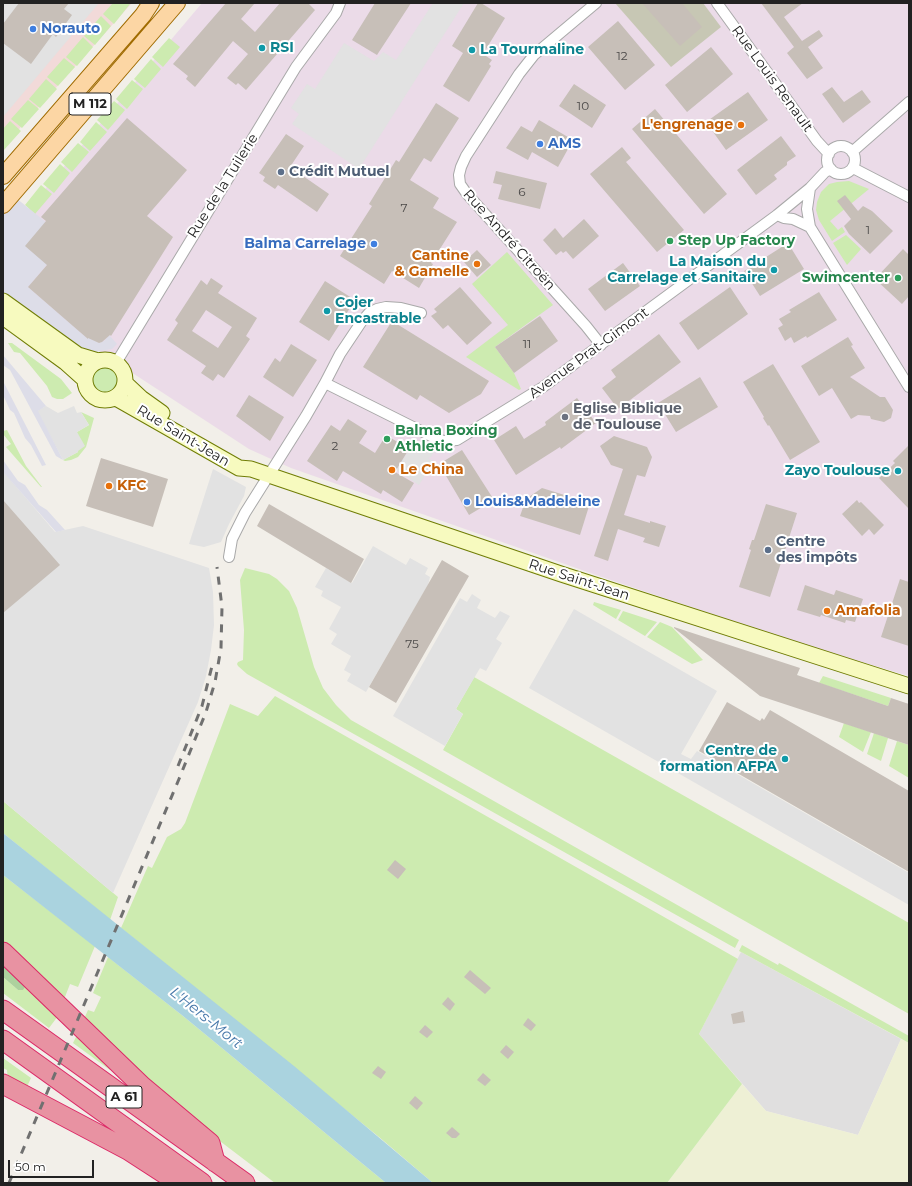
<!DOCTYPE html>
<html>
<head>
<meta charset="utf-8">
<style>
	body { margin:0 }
	#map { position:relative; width:912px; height:1186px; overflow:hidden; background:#f2efe9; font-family:Montserrat,sans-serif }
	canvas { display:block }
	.frame { position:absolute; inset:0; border:4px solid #222; pointer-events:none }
	.scale { position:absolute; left:8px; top:1160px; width:86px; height:18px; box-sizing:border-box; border:2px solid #222; border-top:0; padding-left:5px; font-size:12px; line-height:14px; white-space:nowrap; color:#222; -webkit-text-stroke:3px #fff; paint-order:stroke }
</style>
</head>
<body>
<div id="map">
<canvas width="912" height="1186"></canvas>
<div class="frame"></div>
<div class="scale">50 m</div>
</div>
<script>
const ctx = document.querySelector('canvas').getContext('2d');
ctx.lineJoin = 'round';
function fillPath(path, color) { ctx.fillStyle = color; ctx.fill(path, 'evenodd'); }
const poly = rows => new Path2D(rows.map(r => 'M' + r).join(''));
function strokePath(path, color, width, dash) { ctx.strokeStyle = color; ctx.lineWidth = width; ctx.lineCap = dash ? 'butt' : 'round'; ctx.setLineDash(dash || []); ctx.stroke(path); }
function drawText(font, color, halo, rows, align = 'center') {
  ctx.font = font + ' Montserrat,sans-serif'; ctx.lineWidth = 4; ctx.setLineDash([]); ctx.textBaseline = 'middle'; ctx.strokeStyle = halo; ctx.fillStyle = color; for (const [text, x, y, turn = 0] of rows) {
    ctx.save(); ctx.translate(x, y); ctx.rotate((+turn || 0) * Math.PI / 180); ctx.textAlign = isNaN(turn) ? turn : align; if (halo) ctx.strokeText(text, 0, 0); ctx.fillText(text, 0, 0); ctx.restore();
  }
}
const residential = poly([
	[741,952,901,1039,858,1135,766,1111,699,1034]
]);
const commercial = poly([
	[3,3,131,4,3,147]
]);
const industrial = poly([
	[202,3,909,3,909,676,795,642,599,576,291,468,249,449,88,344,12,273,3,239]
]);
const construction = poly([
	[615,3,703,3,721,27,671,67]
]);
const farmland = poly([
	[901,1039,909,1043,909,1183,667,1183,742,1084,766,1111,858,1135]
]);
const grass = poly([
	[113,3,129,3,130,4,114,24,103,14],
	[101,16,111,26,95,45,84,36],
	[83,37,93,47,77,66,66,57],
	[169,38,180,47,163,67,152,57],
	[64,58,75,67,58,86,47,77],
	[151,59,161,69,145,88,134,79],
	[46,79,57,89,40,108,29,99],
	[132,80,143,89,127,109,116,99],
	[28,100,39,109,22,128,11,119],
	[114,101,125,110,108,130,97,120],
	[10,121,21,131,4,150,3,129],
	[96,122,107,132,90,151,80,142],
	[78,143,89,152,72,172,61,162],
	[60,164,70,173,54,193,43,184],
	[849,181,869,189,830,221,838,230,842,227,845,232,832,241,819,220,816,210,817,202,821,192,829,184,837,182],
	[41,185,52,194,35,214,25,205],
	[846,235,861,249,847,265,833,243],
	[507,252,553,305,495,347,514,373,521,389,519,390,466,357,508,325,472,284],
	[8,343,12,343,61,379,72,393,63,399,57,399,52,397,47,386,20,353,14,352],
	'92 380a13 13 0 1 1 26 0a13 13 0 1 1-26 0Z',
	[81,412,94,418,86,447,78,457,71,460,65,461,63,460,78,452,77,432,89,425],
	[7,430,26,466,42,487,41,487,6,447,11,444,3,434,3,431],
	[245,568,269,574,277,579,289,591,297,608,314,667,323,688,336,705,351,720,739,940,735,948,247,674,238,666,237,664,238,662,243,660,244,630,240,580],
	[594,602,621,610,616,619,593,605],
	[623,611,657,622,645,636,618,620],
	[660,622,672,627,703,660,692,664,647,637],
	[823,676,891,698,888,706,819,683],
	[474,677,909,923,909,1014,443,750,463,714,456,709],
	[275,696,738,959,699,1034,742,1084,667,1183,433,1183,379,1137,121,928,148,866,152,868,167,837,181,829,185,823,230,704,258,716],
	[844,723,871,732,863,752,839,737],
	[874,733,888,738,881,761,867,754],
	[897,741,909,745,909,778,889,766],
	[3,801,118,897,110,920,3,833],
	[3,875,95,946,78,987,70,984,63,1002,3,942],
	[742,945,778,965,779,963,781,964,909,1036,909,1043,741,952,739,951],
	[108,957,183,1016,386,1183,275,1183,183,1113,83,1021,88,1010,94,1012,101,997,93,993],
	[3,977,18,990,26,985,58,1016,49,1028,3,993],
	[77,1035,111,1069,110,1070,73,1043],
	[3,1058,31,1078,25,1091,8,1081,7,1070,3,1068]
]);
const forest = poly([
	[3,964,26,985,23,990,18,990,3,977]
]);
const parking = poly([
	[3,3,99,3,3,117],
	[433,3,464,3,359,169,292,124,299,114,291,108,307,84,315,89,344,43,374,61,383,52,396,60],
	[46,406,58,413,74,406,77,413,81,412,89,425,77,432,85,446,78,451,78,452,63,460,37,411],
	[415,440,434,452,431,457,428,458,433,461,433,463,419,485,396,470],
	[213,469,246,487,244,496,229,524,221,542,204,547,189,544],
	[3,471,55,532,83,526,209,568,213,592,214,625,211,650,206,676,198,702,113,893,3,801],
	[373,546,406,565,410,558,428,568,425,574,430,577,428,585,366,692,347,681,351,674,344,670,351,656,331,644,337,634,329,629,341,607,321,596,323,591,315,587,326,568,352,583],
	[472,594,481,600,477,608,495,618,500,611,510,616,496,639,502,643,486,671,480,668,456,709,463,714,445,746,393,716,460,598,467,602],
	[574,609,717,691,681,754,691,759,697,751,909,873,909,905,529,688]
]);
const plaza = poly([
	[16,198,68,240,28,287,87,338,89,337,99,343,104,341,109,335,117,344,112,349,99,351,90,354,10,300,3,293,3,213],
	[3,355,46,406,38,411,63,460,56,456,10,370,3,365],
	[3,381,44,461,46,465,42,466,41,464,31,445,25,438,14,413,10,410,3,395],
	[3,460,18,481,25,485,39,505,47,510,65,530,56,532,41,515,3,472]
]);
const water = poly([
	[3,833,294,1066,433,1183,386,1183,183,1016,3,875]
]);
const building = poly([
	[19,3,69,3,64,9,72,15,56,37,53,34,31,64,3,43,3,24],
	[226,3,255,3,241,19,255,32,280,3,308,3,315,10,246,90,238,83,236,85,227,78,248,54,233,41,195,87,186,79,188,76,173,64],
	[375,3,411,3,377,55,352,40],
	[478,3,481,3,505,18,483,54,492,60,489,64,491,66,469,102,443,86,463,53,452,46],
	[642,3,682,3,702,27,680,46],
	[761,3,803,3,784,17,802,41,819,30,823,36,808,47,823,68,807,79,787,53,794,47],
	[618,21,655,65,625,90,588,47],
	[711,47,733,74,687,112,665,85],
	[574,84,606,105,592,128,559,106],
	[832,87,844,102,862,90,871,102,843,123,822,94],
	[748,92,768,120,726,150,706,122],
	[436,103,459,118,431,162,424,158,410,180,439,198,433,208,457,222,431,263,433,264,419,288,392,271,384,284,340,256,372,206,369,204,396,160,399,162],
	[655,109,727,194,704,214,632,129],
	[127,118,187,170,147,216,173,237,111,336,110,335,102,342,99,343,88,338,88,339,28,287,47,265,25,246,46,221,41,217],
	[539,120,573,140,558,167,532,152,528,160,506,148,521,126,532,132],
	[286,134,304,146,290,167,329,194,317,212,278,185,275,189,263,181,265,177,259,173],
	[781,136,796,156,787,162,787,165,774,175,777,179,756,195,737,170],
	[622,147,631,158,626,162,684,230,657,252,590,174],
	[496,171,547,183,540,209,498,199,502,185,493,183],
	[845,195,858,211,863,206,872,211,893,231,870,254,849,234,844,226,851,219,837,201],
	[584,219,599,236,573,259,566,251,563,253,561,251,556,255,543,240,555,228,563,238],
	[788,243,804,269,760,296,744,271],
	[903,249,909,255,909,296,902,304,875,279],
	[477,250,491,265,477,277,464,262],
	[623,263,640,286,605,311,588,289],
	[211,278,223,286,218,293,257,318,246,336,250,339,224,378,218,374,213,381,201,373,206,366,167,340,178,323,175,320,201,280,207,285],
	[206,310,232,327,218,348,192,331],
	[325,281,355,300,329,341,299,322],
	[460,287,492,323,467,345,448,325,443,329,431,316,437,312,434,309],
	[730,287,748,314,698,350,679,323],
	[819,292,837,320,807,338,806,336,794,343,791,337,785,341,778,328,783,325,779,319,791,312,789,310],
	[540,316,558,341,514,373,495,347],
	[392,321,489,381,481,394,449,413,420,395,417,400,363,367],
	[659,334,681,362,618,409,602,388,616,377,611,370],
	[848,337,853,345,851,346,865,368,850,377,880,397,885,397,893,410,891,418,884,422,871,419,870,416,858,415,851,419,832,388,819,396,801,366],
	[291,344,317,360,293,397,263,377,275,358,280,362],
	[773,364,820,442,790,460,769,425,768,426,763,418,764,417,743,382],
	[700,377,718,407,676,432,658,403],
	[249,395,284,417,270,441,236,416],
	[577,398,596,423,561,449,560,447,516,475,494,440,516,426,524,439,546,425,545,422],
	[348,419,367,431,359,443,375,453,386,435,409,449,395,472,414,483,402,502,383,490,381,494,343,471,337,481,307,461,331,425,340,431],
	[614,436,647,447,652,457,645,477,637,475,624,515,650,523,650,521,666,526,659,547,643,542,645,538,618,529,608,561,594,556,623,469,611,465,600,446],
	[909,445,909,509,879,478,895,463,893,461],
	[462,450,494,500,469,515,439,464],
	[101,458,168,479,153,527,86,506],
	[542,488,590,503,580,535,520,516,526,499],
	[3,500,60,565,3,613],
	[857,500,859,503,861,502,884,525,874,535,869,529,862,536,842,514],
	[269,504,364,559,351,583,257,526],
	[766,504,797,513,770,597,739,587,751,550,749,549,752,540,754,540],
	[442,560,469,576,396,703,369,687],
	[900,579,909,582,909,646,881,637],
	[805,585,834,595,836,590,863,599,855,622,846,620,845,623,821,615,820,617,797,610],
	[674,627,800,668,797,675,888,706,891,698,909,704,909,745,760,696,674,628],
	[727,702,760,721,762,718,764,720,770,710,909,791,909,872,699,751],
	[395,860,406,869,398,879,387,870],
	[470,970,491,988,485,994,464,977],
	[448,997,455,1004,450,1011,442,1004],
	[743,1011,745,1022,733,1024,731,1014],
	[528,1018,536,1025,531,1031,523,1025],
	[425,1025,433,1032,427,1038,419,1032],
	[506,1045,514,1052,508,1059,500,1052],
	[378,1066,386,1072,381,1079,372,1073],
	[483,1073,491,1080,485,1086,477,1080],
	[415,1096,423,1103,417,1110,409,1103],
	[452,1127,460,1134,456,1138,452,1138,446,1133]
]);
const street = poly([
	[596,3,534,55,519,74,466,156,461,167,459,175,460,184,467,194,586,326,601,345],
	[717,3,817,141,829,154],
	'827 160a14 14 0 1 1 28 0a14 14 0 1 1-28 0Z',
	[852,152,909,102],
	[853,168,909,197],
	[810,188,807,209,810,227,909,387],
	[777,215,784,218,793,219,810,227],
	[116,363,296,67,336,13,340,3],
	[325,383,340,354,362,321,369,313,377,309,386,307,401,308,421,313],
	[229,557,232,539,245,513,306,416,325,383,437,439,444,441,457,440,543,387,777,215,810,188,825,172,831,169]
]);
const secondary = poly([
	[3,301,78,355,98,361],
	[3,317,65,362,84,379],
	'85 380a20 20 0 1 1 40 0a20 20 0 1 1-40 0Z',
	[125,383,141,398,162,413],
	[116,398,239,468,251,469,561,574,909,686]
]);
const primary = poly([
	[3,176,143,15,151,3],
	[3,205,177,3]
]);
const highway = poly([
	[3,952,142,1086,210,1143,215,1162],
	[3,1010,245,1183],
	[3,1040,202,1183],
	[3,1084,128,1150,179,1183]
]);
const rail = poly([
	[178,766,202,706,212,666],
	[9,1183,179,779,206,712,215,682,221,648,222,607,217,567]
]);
const markers = [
	[33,29,4,"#3f7fe0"],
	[262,48,4,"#0f9aa8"],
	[472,50,4,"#0f9aa8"],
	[741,125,4,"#e8710a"],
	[540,144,4,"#3f7fe0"],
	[281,172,4,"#5c6f8a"],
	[670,241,4,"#2e9e5b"],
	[374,244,4,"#3f7fe0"],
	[477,264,4,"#e8710a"],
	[774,270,4,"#0f9aa8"],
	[898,278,4,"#2e9e5b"],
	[327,311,4,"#0f9aa8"],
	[565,417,4,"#6b7280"],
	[387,439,4,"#2e9e5b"],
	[392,470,4,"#e8710a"],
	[898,471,4,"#0f9aa8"],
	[109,486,4,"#e8710a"],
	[467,502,4,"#3f7fe0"],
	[768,550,4,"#5c6f8a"],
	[827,611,4,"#e8710a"],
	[785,759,4,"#0f9aa8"]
];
const numberNames = [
	["12",622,56],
	["10",583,106],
	["6",522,192],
	["7",404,208],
	["1",868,230],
	["11",527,344],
	["2",335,446],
	["75",412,644]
];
const shields = [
	[90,104,42],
	[124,1097,36]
];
const shieldNames = [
	["M 112",90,104],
	["A 61",124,1097]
];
const shopNames = [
	["Norauto",41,29],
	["AMS",548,144],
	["Balma Carrelage",366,244,"right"],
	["Louis&Madeleine",475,502]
];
const cultureNames = [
	["RSI",270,48],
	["La Tourmaline",480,50],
	["La Maison du",766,262,"right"],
	["Carrelage et Sanitaire",766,278,"right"],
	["Cojer",335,303],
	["Encastrable",335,319],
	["Zayo Toulouse",890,471,"right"],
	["Centre de",777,751,"right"],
	["formation AFPA",777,767,"right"]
];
const streetNames = [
	["Rue Louis Renault",772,79,54],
	["Rue de la Tuilerie",223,186,-58],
	["Rue André Citroën",509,240,48],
	["Avenue Prat-Gimont",589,353,-36],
	["Rue Saint-Jean",183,436,31],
	["Rue Saint-Jean",579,580,18]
];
const foodNames = [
	["L'engrenage",733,125,"right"],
	["Cantine",469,256,"right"],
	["& Gamelle",469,272,"right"],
	["Le China",400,470],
	["KFC",117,486],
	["Amafolia",835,611]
];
const serviceNames = [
	["Crédit Mutuel",289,172],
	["Centre",776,542],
	["des impôts",776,558]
];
const leisureNames = [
	["Step Up Factory",678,241],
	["Swimcenter",890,278,"right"],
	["Balma Boxing",395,431],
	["Athletic",395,447]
];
const worshipNames = [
	["Eglise Biblique",573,409],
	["de Toulouse",573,425]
];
const waterNames = [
	["L'Hers-Mort",206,1018,39]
];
fillPath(residential, '#e0dfdf');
fillPath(commercial, '#f2dad9');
fillPath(industrial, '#ebdbe8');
fillPath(construction, '#c7c7b4');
fillPath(farmland, '#eef0d5');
fillPath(grass, '#cdebb0');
fillPath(forest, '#add19e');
fillPath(parking, '#e2e2e2');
fillPath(plaza, '#dddde8');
fillPath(water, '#aad3df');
fillPath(building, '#c7bfb8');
strokePath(street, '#a9a9a9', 12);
strokePath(secondary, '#707d05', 17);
strokePath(primary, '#a06b00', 18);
strokePath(highway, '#dc2a67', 21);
strokePath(street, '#fff', 10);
strokePath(secondary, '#f7fabf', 15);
strokePath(primary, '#fcd6a4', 16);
strokePath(highway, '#e892a2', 19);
strokePath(rail, '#707070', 3, [8, 8]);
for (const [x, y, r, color] of markers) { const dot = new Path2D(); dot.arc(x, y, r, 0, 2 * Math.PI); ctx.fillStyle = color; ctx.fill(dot); strokePath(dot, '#fff', 1.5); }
drawText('12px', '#4b4948', null, numberNames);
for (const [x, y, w] of shields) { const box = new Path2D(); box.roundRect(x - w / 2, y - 11, w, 22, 3); ctx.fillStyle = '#fff'; ctx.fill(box); strokePath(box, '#222', 1); }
drawText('bold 13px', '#222', null, shieldNames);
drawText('bold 14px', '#366cbe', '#fff', shopNames, 'left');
drawText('bold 14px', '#0d838f', '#fff', cultureNames, 'left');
drawText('14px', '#222', '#fff', streetNames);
drawText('bold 14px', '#c56008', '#fff', foodNames, 'left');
drawText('bold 14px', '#4e5e75', '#fff', serviceNames, 'left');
drawText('bold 14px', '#27864d', '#fff', leisureNames, 'left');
drawText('bold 14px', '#5b616d', '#fff', worshipNames, 'left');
drawText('italic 15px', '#4a7aab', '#fff', waterNames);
</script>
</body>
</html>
